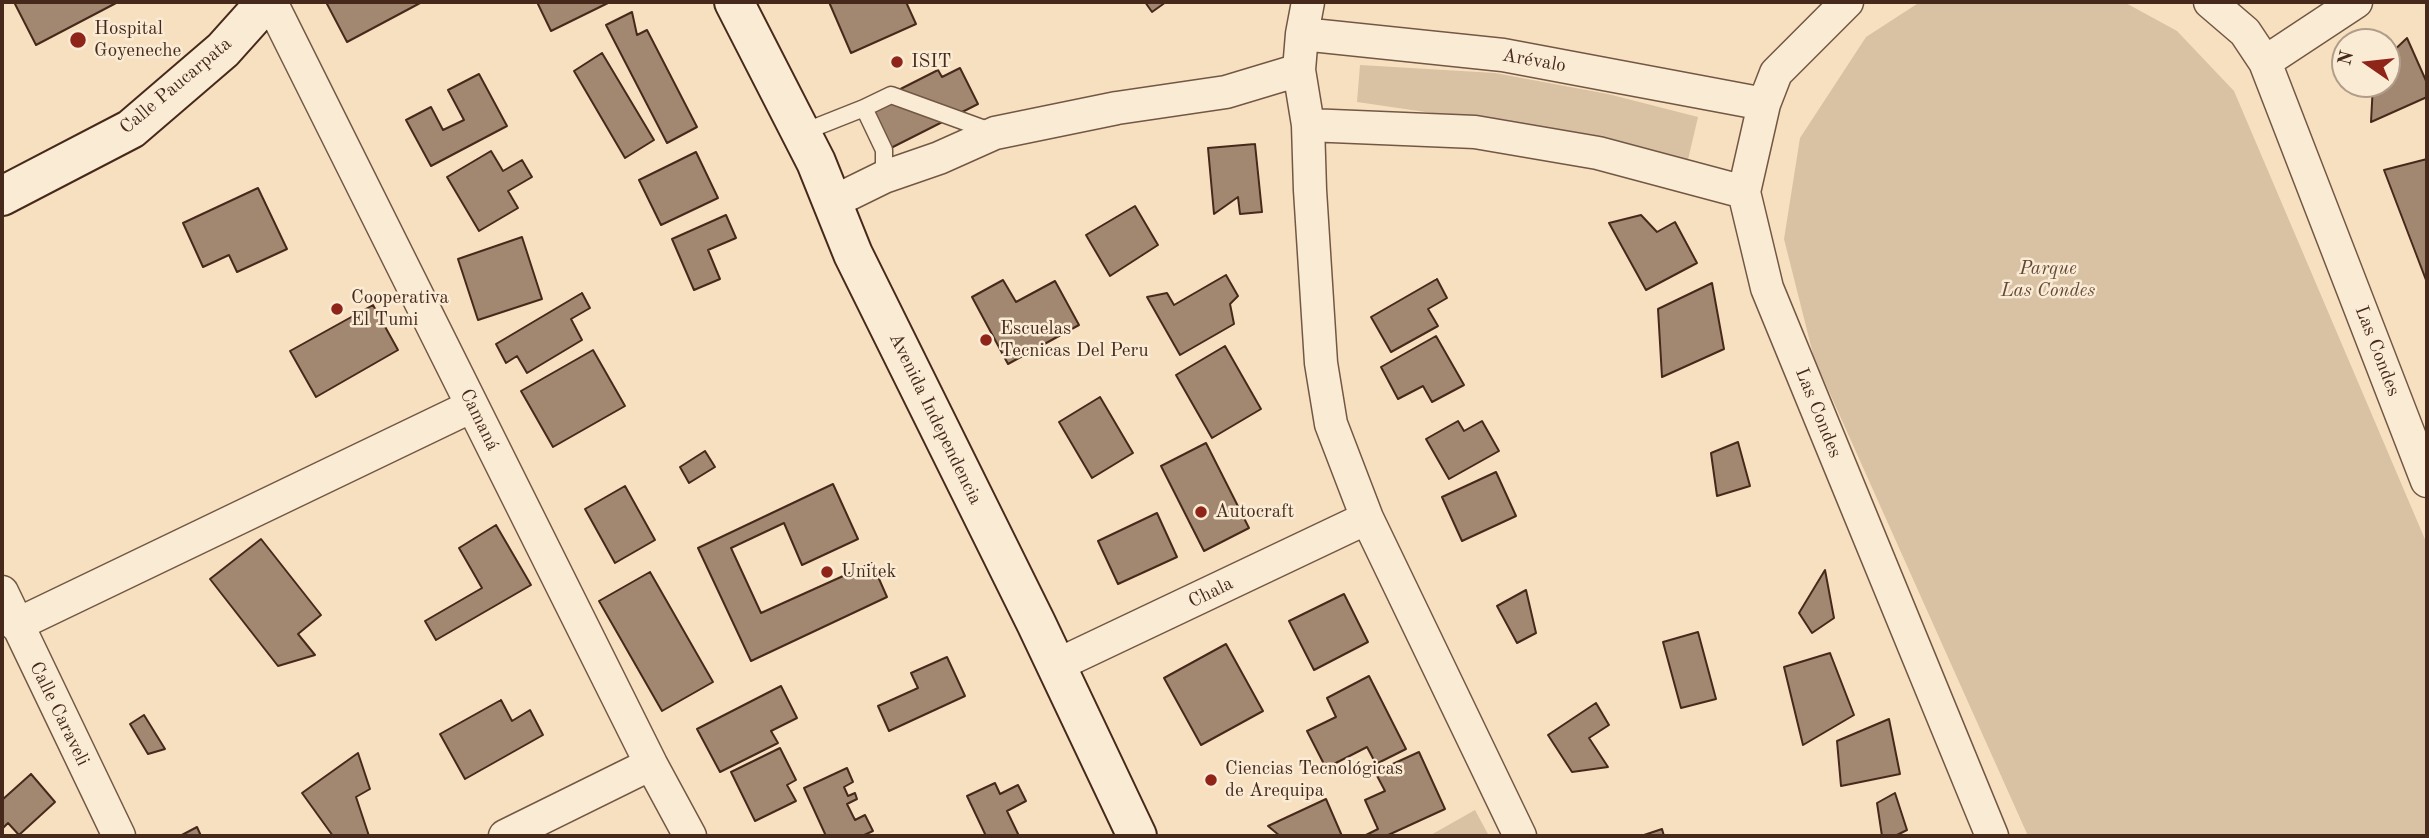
<!DOCTYPE html>
<html>
<head>
<meta charset="utf-8">
<style>
	body { margin:0 }
	#map { position:relative; width:2429px; height:838px; overflow:hidden; background:#f7e0bf; font-family:"Old Standard TT",serif }
	canvas { display:block }
	.frame { position:absolute; inset:0; border:4px solid #47291c; pointer-events:none }
	.north { position:absolute; left:2331px; top:28px; width:70px; height:70px; box-sizing:border-box; background:#faebd5; border:2px solid #b29d8b; border-radius:50%; rotate:284deg; font-size:19px; font-weight:700; line-height:28px; text-align:center; color:#47291c }
	.north::after { content:''; display:block; margin:auto; width:24px; height:32px; background:#8f2418; clip-path:polygon(50% 0,100% 100%,50% 72%,0 100%) }
</style>
</head>
<body>
<div id="map">
<canvas width="2429" height="838"></canvas>
<div class="frame"></div>
<div class="north">N</div>
</div>
<script>
const ctx = document.querySelector('canvas').getContext('2d');
ctx.lineJoin = 'round';
function fillPath(path, color) { ctx.fillStyle = color; ctx.fill(path, 'evenodd'); }
const poly = rows => new Path2D(rows.map(r => 'M' + r).join(''));
function strokePath(path, color, width, dash) { ctx.strokeStyle = color; ctx.lineWidth = width; ctx.lineCap = dash ? 'butt' : 'round'; ctx.setLineDash(dash || []); ctx.stroke(path); }
function drawText(font, color, halo, rows, align = 'center') {
  ctx.font = font + ' "Old Standard TT",serif'; ctx.lineWidth = 5; ctx.setLineDash([]); ctx.textBaseline = 'middle'; ctx.strokeStyle = halo; ctx.fillStyle = color; for (const [text, x, y, turn = 0] of rows) {
    ctx.save(); ctx.translate(x, y); ctx.rotate((+turn || 0) * Math.PI / 180); ctx.textAlign = isNaN(turn) ? turn : align; if (halo) ctx.strokeText(text, 0, 0); ctx.fillText(text, 0, 0); ctx.restore();
  }
}
const green = poly([
	[1920,2,2124,2,2177,31,2234,91,2427,544,2427,836,2028,836,1814,358,1784,239,1800,138,1866,37],
	[1360,65,1495,73,1608,94,1698,117,1687,164,1494,122,1357,102],
	[1475,810,1489,836,1429,836]
]);
const building = poly([
	[14,2,118,2,36,45,14,2],
	[326,2,422,2,347,42,326,2],
	[537,2,610,2,551,31,537,2],
	[829,2,906,2,916,24,851,53,829,2],
	[1145,2,1166,2,1152,12,1145,2],
	[632,12,637,35,647,30,697,127,667,143,606,25,632,12],
	[2407,38,2427,83,2427,97,2371,122,2373,84,2387,84,2387,57,2407,38],
	[602,53,654,140,625,158,574,71,602,53],
	[960,68,978,104,879,154,857,111,938,70,942,77,960,68],
	[479,74,507,126,431,166,406,120,431,107,443,130,464,120,448,90,479,74],
	[1255,144,1262,212,1240,214,1238,197,1214,214,1208,148,1255,144],
	[491,151,503,171,522,160,532,177,508,191,518,208,479,231,447,177,491,151],
	[696,152,718,198,661,225,639,180,696,152],
	[2427,159,2427,279,2426,280,2384,170,2427,159],
	[258,188,287,249,237,272,229,255,203,267,183,223,258,188],
	[1135,206,1158,245,1110,276,1086,235,1135,206],
	[726,215,736,238,708,250,720,279,694,290,672,239,726,215],
	[1641,215,1657,232,1675,222,1697,263,1646,290,1609,223,1641,215],
	[522,237,542,299,478,320,458,259,522,237],
	[1226,275,1238,296,1230,304,1234,324,1180,355,1147,297,1167,293,1174,305,1226,275],
	[1437,279,1447,298,1428,309,1438,326,1391,352,1371,317,1437,279],
	[1003,280,1016,302,1055,281,1079,325,1008,364,972,297,1003,280],
	[1712,283,1724,349,1662,377,1658,309,1712,283],
	[582,293,590,308,571,319,582,340,527,373,517,356,506,363,496,344,582,293],
	[373,305,398,350,316,397,290,351,373,305],
	[1436,336,1464,385,1432,402,1423,386,1398,399,1381,367,1436,336],
	[1225,346,1261,409,1212,438,1176,375,1225,346],
	[593,350,625,406,553,447,521,391,593,350],
	[1100,397,1133,453,1092,478,1059,422,1100,397],
	[1458,421,1464,431,1482,421,1499,451,1449,479,1426,439,1458,421],
	[1738,442,1750,486,1717,496,1711,453,1738,442],
	[1206,443,1249,528,1204,551,1161,466,1206,443],
	[705,451,715,467,689,483,680,467,705,451],
	[1496,472,1516,516,1462,541,1442,497,1496,472],
	[833,484,858,539,802,565,784,523,731,548,761,613,872,563,887,597,751,661,698,548,833,484],
	[625,486,655,540,615,563,585,509,625,486],
	[1157,513,1177,557,1118,584,1098,541,1157,513],
	[496,525,531,585,436,640,425,621,482,588,459,548,496,525],
	[261,539,321,615,298,634,315,655,278,666,210,579,261,539],
	[1825,570,1834,618,1812,633,1799,613,1825,570],
	[650,572,713,682,662,711,599,601,650,572],
	[1526,590,1536,633,1517,643,1497,606,1526,590],
	[1344,594,1368,642,1314,670,1289,621,1344,594],
	[1698,632,1716,699,1681,708,1663,642,1698,632],
	[1226,644,1263,711,1201,745,1164,678,1226,644],
	[1830,653,1854,715,1803,745,1784,667,1830,653],
	[947,657,965,696,889,731,878,706,918,688,911,673,947,657],
	[1369,676,1406,749,1376,764,1367,747,1326,768,1307,731,1336,717,1327,698,1369,676],
	[781,686,797,718,771,731,778,743,720,772,697,729,781,686],
	[501,700,512,721,530,710,543,735,465,779,440,734,501,700],
	[1596,703,1609,725,1589,738,1608,767,1572,772,1548,735,1596,703],
	[144,715,165,749,148,754,130,724,144,715],
	[1889,719,1900,774,1841,786,1837,741,1889,719],
	[780,748,796,780,787,785,796,801,755,821,731,772,780,748],
	[1419,752,1445,809,1386,836,1364,836,1378,829,1365,800,1385,791,1375,772,1419,752],
	[358,753,370,789,356,797,369,836,333,836,302,793,358,753],
	[847,768,853,782,844,787,848,796,855,793,857,799,847,804,855,820,865,815,873,831,862,836,826,836,804,788,847,768],
	[31,774,55,802,19,835,8,823,2,829,2,800,31,774],
	[995,783,1000,794,1018,785,1026,801,1007,811,1019,836,986,836,967,796,995,783],
	[1895,793,1907,830,1895,836,1882,836,1877,803,1895,793],
	[1326,799,1342,836,1280,836,1268,826,1326,799],
	[197,827,201,836,180,836,197,827],
	[1662,829,1664,836,1641,836,1662,829]
]);
const lane = poly([
	[864,108,884,150,884,177],
	[801,133,864,108,891,95,993,132]
]);
const street = poly([
	[271,2,651,764,690,836],
	[1308,2,1302,34,1299,70,1308,125,1310,190,1321,363,1331,424,1367,518,1520,836],
	[1847,2,1776,73,1764,104,1744,192,1767,288,1992,836],
	[2210,2,2245,32,2265,62,2427,481],
	[1302,34,1503,55,1764,104],
	[2265,62,2356,2],
	[1308,125,1475,132,1598,153,1744,192],
	[833,202,884,177,939,158,995,133,1117,108,1226,92,1299,70],
	[2,592,119,836],
	[16,625,472,406],
	[1055,666,1367,518],
	[505,836,651,764]
]);
const secondary = poly([
	[734,2,816,162,853,254,1036,623,1137,836],
	[2,196,131,129,223,50,266,2]
]);
const markers = [
	[78,40,9,"#8f2418"],
	[897,62,7,"#8f2418"],
	[337,309,7,"#8f2418"],
	[986,340,7,"#8f2418"],
	[1201,512,7,"#8f2418"],
	[827,572,7,"#8f2418"],
	[1211,780,7,"#8f2418"]
];
const poiNames = [
	["Hospital",94,29],
	["Goyeneche",94,51],
	["ISIT",911,62],
	["Cooperativa",351,298],
	["El Tumi",351,320],
	["Escuelas",1000,329],
	["Tecnicas Del Peru",1000,351],
	["Autocraft",1215,512],
	["Unitek",841,572],
	["Ciencias Tecnológicas",1225,769],
	["de Arequipa",1225,791]
];
const streetNames = [
	["Arévalo",1534,61,10],
	["Calle Paucarpata",176,86,-40],
	["Las Condes",2377,351,69],
	["Las Condes",1818,413,68],
	["Avenida Independencia",935,419,64],
	["Camaná",479,420,64],
	["Chala",1211,593,-26],
	["Calle Caraveli",59,714,64]
];
const parkNames = [
	["Parque",2048,269],
	["Las Condes",2048,291]
];
fillPath(green, '#d9c1a3');
fillPath(building, '#a38871');
strokePath(building, '#47291c', 2);
strokePath(lane, '#735745', 19);
strokePath(street, '#735745', 35);
strokePath(secondary, '#47291c', 42);
strokePath(lane, '#faebd5', 16);
strokePath(street, '#faebd5', 32);
strokePath(secondary, '#faebd5', 38);
for (const [x, y, r, color] of markers) { const dot = new Path2D(); dot.arc(x, y, r, 0, 2 * Math.PI); ctx.fillStyle = color; ctx.fill(dot); strokePath(dot, '#faebd5', 2.5); }
drawText('19px', '#47291c', '#faebd5', poiNames, 'left');
drawText('19px', '#47291c', '#faebd5', streetNames);
drawText('italic 19px', '#644737', '#faebd5', parkNames);
</script>
</body>
</html>
